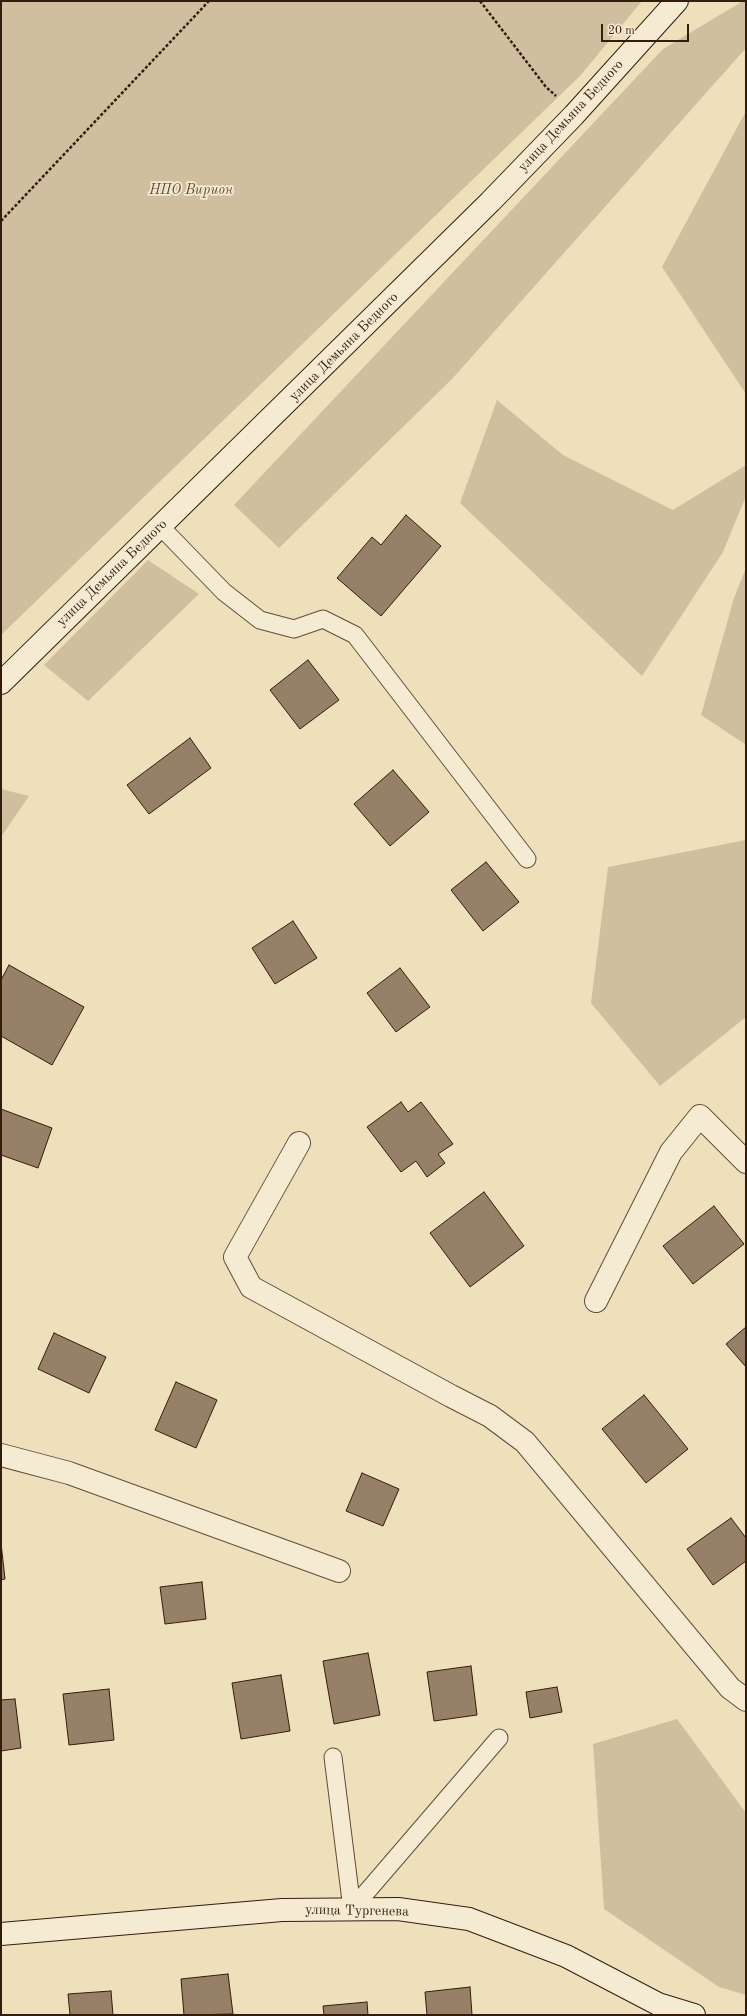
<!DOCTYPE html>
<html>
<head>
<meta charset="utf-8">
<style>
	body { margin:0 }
	#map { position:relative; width:747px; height:2016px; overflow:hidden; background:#efe0bc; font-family:"Old Standard TT",serif }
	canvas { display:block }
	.frame { position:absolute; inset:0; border:2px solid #351b0d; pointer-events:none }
	.scale { position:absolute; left:601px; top:24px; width:88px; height:18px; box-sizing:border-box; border:2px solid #351b0d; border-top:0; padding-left:5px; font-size:12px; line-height:14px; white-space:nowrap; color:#351b0d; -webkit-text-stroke:3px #f5ebd3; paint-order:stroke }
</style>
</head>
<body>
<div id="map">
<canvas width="747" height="2016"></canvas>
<div class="frame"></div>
<div class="scale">20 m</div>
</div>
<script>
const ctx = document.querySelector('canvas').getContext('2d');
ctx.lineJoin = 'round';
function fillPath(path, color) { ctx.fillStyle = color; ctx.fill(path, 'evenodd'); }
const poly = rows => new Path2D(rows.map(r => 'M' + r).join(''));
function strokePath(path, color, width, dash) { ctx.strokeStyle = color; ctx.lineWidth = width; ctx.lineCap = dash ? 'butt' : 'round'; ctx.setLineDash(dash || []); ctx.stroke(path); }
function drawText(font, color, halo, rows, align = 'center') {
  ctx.font = font + ' "Old Standard TT",serif'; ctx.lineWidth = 3.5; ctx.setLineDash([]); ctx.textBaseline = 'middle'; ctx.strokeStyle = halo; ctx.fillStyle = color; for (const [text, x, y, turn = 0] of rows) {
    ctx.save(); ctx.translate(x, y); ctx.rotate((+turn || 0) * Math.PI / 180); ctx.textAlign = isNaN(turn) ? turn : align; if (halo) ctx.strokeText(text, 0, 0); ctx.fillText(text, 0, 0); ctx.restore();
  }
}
const green = poly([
	[1,1,642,1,580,76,1,635],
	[743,1,746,1,746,48,453,378,279,548,234,505,663,49],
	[746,111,746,394,662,267],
	[497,400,563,455,673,510,746,465,746,496,723,552,642,676,460,503],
	[148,560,199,594,88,701,44,665],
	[746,568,746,745,701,715,734,598],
	[1,789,29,796,1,837],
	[746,840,746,1017,660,1086,591,1003,608,867],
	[677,1719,746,1813,746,1995,719,1987,604,1909,593,1744]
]);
const building = poly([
	[406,515,441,546,381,616,337,578,372,537,381,545,406,515],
	[308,660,339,700,300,729,270,690,308,660],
	[190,738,211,768,149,814,127,785,190,738],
	[393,770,429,812,390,846,354,804,393,770],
	[486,862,519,902,483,931,451,890,486,862],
	[293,921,317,958,275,984,252,948,293,921],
	[9,965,84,1007,52,1065,1,1036,1,980,9,965],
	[400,968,430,1007,396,1032,367,993,400,968],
	[401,1102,408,1112,421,1102,453,1144,438,1154,445,1163,427,1177,416,1161,401,1172,367,1127,401,1102],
	[1,1109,52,1128,38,1168,1,1155,1,1109],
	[484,1192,524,1246,470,1287,430,1233,484,1192],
	[714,1206,744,1244,693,1284,663,1246,714,1206],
	[746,1327,746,1367,726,1344,746,1327],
	[54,1333,106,1357,89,1393,38,1369,54,1333],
	[176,1382,217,1400,196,1448,155,1430,176,1382],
	[644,1395,688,1449,646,1483,602,1429,644,1395],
	[362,1473,399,1489,383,1526,346,1511,362,1473],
	[731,1518,746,1538,746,1561,713,1585,687,1549,731,1518],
	[1,1543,5,1579,1,1580,1,1543],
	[202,1582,206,1619,165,1624,160,1587,202,1582],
	[368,1653,380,1715,334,1724,323,1661,368,1653],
	[471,1666,477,1715,434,1721,427,1672,471,1666],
	[281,1675,290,1731,241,1739,232,1683,281,1675],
	[557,1687,562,1712,530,1718,526,1692,557,1687],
	[109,1689,114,1740,69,1745,63,1694,109,1689],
	[15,1699,21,1748,1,1751,1,1700,15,1699],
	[228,1974,233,2014,184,2015,181,1979,228,1974],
	[470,1987,472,2015,427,2015,425,1992,470,1987],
	[111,1991,113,2015,70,2015,68,1994,111,1991],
	[367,2002,368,2015,324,2015,323,2006,367,2002]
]);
const path = poly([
	[480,1,546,87,556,96],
	[1,221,209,1]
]);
const lane = poly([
	[160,526,224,592,260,620,294,629,323,619,355,635,527,859],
	[333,1757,352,1909],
	[352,1909,499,1738]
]);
const street = poly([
	[299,1143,235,1257,251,1287,451,1396,490,1416,525,1442,730,1688,746,1700],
	[596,1301,671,1152,700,1116,746,1162],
	[1,1455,69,1473,339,1571]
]);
const secondary = poly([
	[1,683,490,202,574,115,677,1],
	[1,1934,282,1910,398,1909,469,1919,566,1956,658,2004,694,2015]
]);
const streetNames = [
	["улица Демьяна Бедного",571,116,-47],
	["улица Демьяна Бедного",344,347,-45],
	["улица Демьяна Бедного",112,573,-44],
	["улица Тургенева",357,1911,1]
];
const parkNames = [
	["НПО Вирион",191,190]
];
fillPath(green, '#cfbf9e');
fillPath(building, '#968168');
strokePath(building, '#351b0d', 1);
strokePath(lane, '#644c39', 19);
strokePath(street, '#644c39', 24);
strokePath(secondary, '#351b0d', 24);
strokePath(path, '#351b0d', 2.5, [3, 2]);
strokePath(lane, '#f5ebd3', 17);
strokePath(street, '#f5ebd3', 22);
strokePath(secondary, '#f5ebd3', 22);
drawText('14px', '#351b0d', '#f5ebd3', streetNames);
drawText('italic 14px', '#634c38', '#f5ebd3', parkNames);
</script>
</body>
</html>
